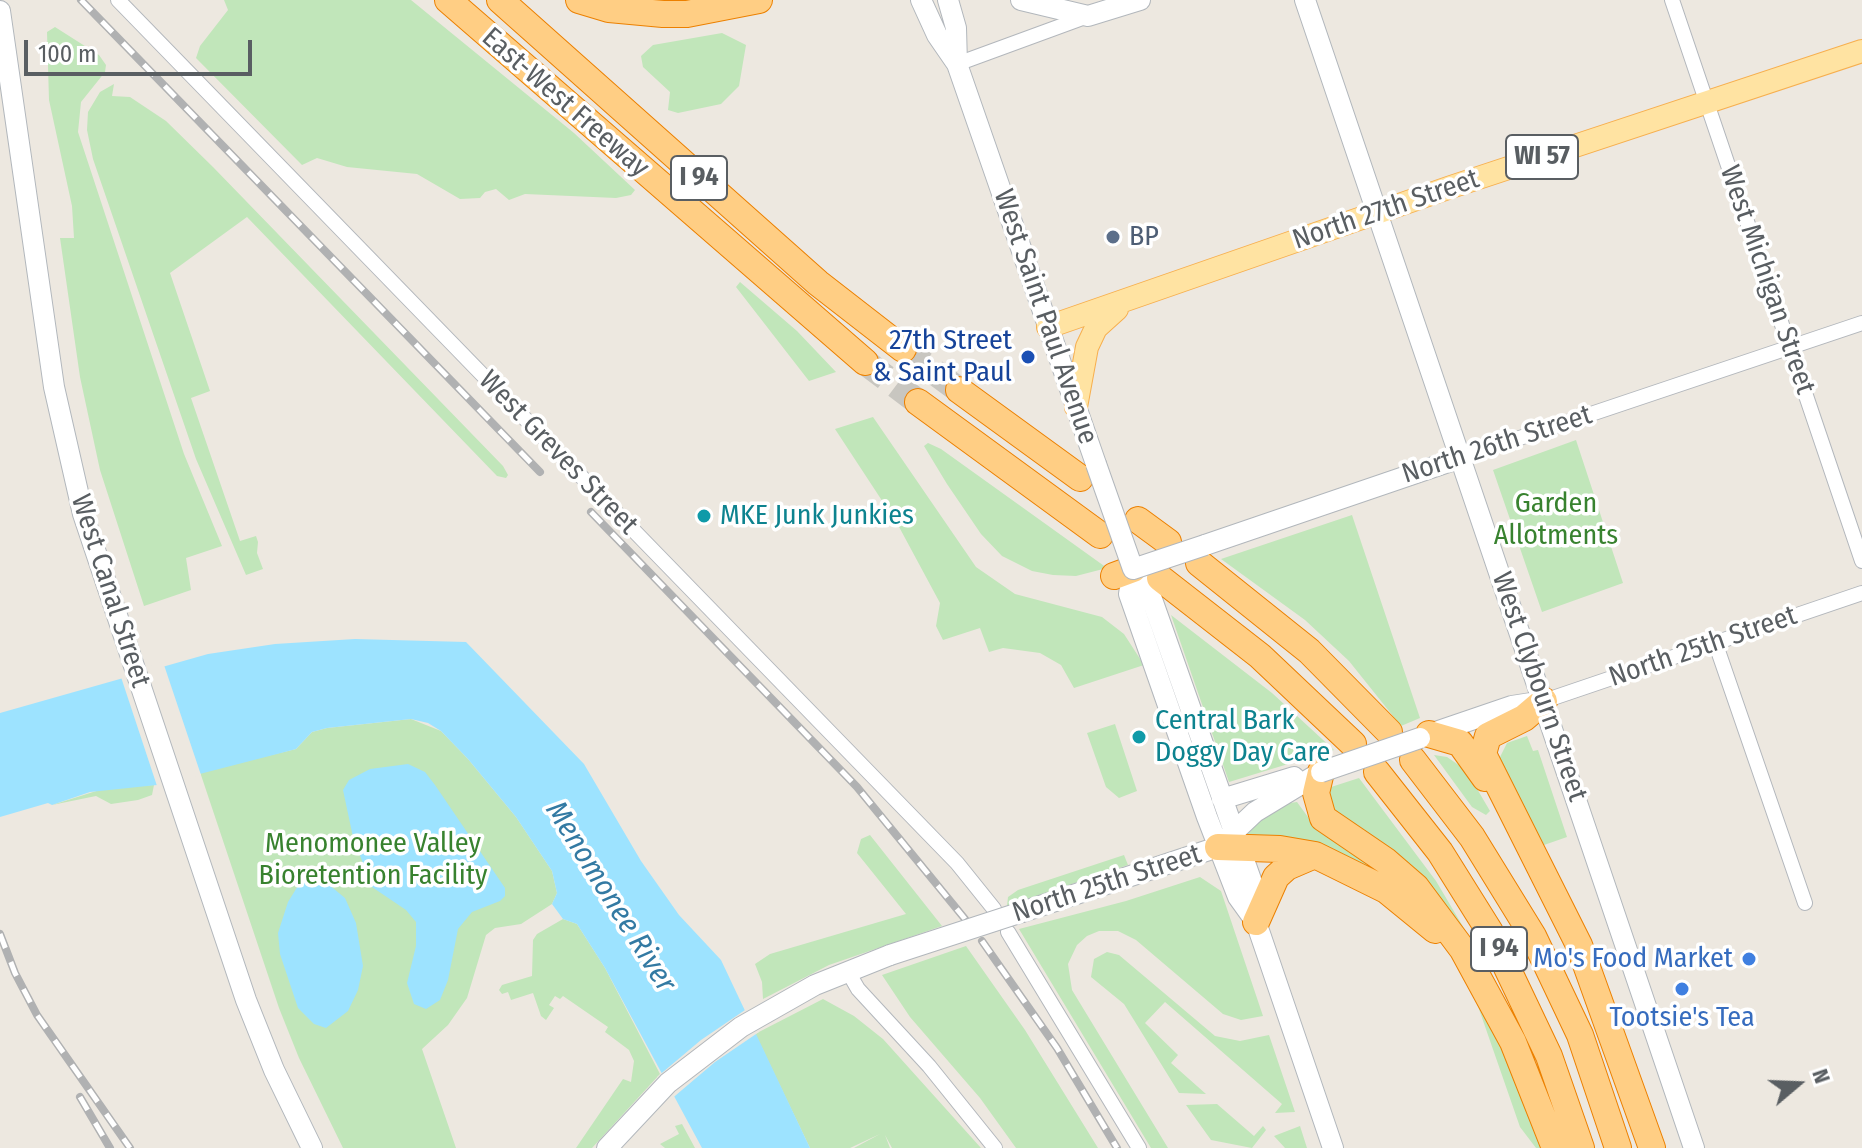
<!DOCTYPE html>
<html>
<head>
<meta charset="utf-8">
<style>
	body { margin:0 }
	#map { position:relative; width:1862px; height:1148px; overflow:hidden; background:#ede8e0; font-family:"Fira Sans Condensed",sans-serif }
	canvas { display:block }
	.north { position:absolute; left:1758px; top:1044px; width:80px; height:80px; -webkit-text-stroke:6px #fff; paint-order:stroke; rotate:71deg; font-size:22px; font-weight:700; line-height:32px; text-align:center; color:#595e62 }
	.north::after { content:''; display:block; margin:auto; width:28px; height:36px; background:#595e62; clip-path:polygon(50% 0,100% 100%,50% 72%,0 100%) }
	.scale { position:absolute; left:24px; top:40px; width:228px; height:36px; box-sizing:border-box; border:4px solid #595e62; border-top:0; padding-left:10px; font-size:24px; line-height:28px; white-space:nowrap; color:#595e62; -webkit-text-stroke:6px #fff; paint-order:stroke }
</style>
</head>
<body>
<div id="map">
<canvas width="1862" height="1148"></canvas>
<div class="north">N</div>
<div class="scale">100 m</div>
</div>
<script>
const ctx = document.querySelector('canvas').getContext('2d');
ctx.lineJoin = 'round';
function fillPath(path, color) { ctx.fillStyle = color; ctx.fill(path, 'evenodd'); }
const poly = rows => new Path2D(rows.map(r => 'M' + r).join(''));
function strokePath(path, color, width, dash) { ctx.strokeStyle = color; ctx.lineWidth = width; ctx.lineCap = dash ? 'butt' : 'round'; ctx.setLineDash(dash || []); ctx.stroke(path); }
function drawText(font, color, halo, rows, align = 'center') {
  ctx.font = font + ' "Fira Sans Condensed",sans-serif'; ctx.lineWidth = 7; ctx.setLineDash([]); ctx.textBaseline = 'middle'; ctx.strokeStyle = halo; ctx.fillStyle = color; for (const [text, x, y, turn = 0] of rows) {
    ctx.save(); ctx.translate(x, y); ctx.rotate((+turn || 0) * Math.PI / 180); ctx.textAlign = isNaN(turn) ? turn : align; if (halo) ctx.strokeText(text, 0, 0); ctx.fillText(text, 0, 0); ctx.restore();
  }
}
const green = poly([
	[224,0,411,0,574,133,635,190,631,195,616,198,525,194,509,200,496,189,485,192,480,198,460,199,417,174,347,167,317,158,302,165,196,58,200,46,228,10],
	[55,27,99,55,106,65,105,72,81,102,78,132,184,454,222,546,186,558,191,590,144,606,100,470,80,377,60,238,74,238,72,206,49,100,47,32],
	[722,33,746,45,739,86,721,104,678,113,668,110,670,92,643,67,641,56,653,45],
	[114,84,112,96,130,97,166,121,213,167,503,466,508,475,506,478,497,476,247,217,170,273,210,391,191,398,240,541,256,536,258,542,257,553,263,569,246,575,196,459,93,159,87,130,88,112,100,92],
	[740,282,797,331,836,372,809,381,736,287],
	[873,417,976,567,1015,594,1102,617,1124,634,1144,665,1074,688,1061,665,1040,653,1003,648,989,652,980,628,943,640,936,626,940,603,898,525,835,429],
	[1576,440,1623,583,1542,612,1493,470],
	[928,443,941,449,1107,568,1076,576,1053,575,1032,571,1002,556,981,534,947,484,924,446],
	[1352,515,1420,718,1401,726,1349,661,1305,620,1221,559],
	[1171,615,1272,693,1334,750,1229,782],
	[411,719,441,731,468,759,516,817,552,871,557,893,552,904,521,924,495,928,486,935,467,998,448,1025,422,1049,456,1148,343,1148,299,1058,279,1008,200,772,296,749,312,732,327,728],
	[1115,724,1137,791,1119,798,1106,787,1087,733],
	[1527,736,1533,751,1538,750,1567,837,1544,845,1498,761,1507,743],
	[1434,755,1447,757,1466,770,1490,811,1486,815,1472,807],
	[1359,778,1436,881,1481,957,1332,813,1328,788],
	[154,785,152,795,138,800,111,804,96,796,52,805,109,787],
	[1297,802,1316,828,1353,849,1388,880,1249,839,1246,831,1283,804],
	[870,835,942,926,829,965,763,999,762,982,755,964,770,954,906,914,857,853,861,839],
	[1124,855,1128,865,1007,906,1008,897,1018,890],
	[1200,877,1221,891,1263,1016,1241,1020,1223,1014,1136,940,1118,931,1099,931,1087,936,1077,945,1068,964,1072,990,1168,1148,1151,1148,1019,929,1126,901],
	[563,919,577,924,605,968,660,1074,592,1148,576,1148,623,1079,631,1082,634,1061,629,1050,605,1032,608,1027,563,996,560,999,555,996,549,1005,554,1008,546,1020,541,1016,533,993,511,1000,508,992,502,994,499,990,502,985,532,976,533,940,537,934],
	[966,946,1025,1030,1098,1148,1016,1148,980,1098,910,1017,882,975],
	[1107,952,1119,955,1215,1036,1240,1041,1269,1035,1295,1112,1275,1113,1282,1104,1165,1002,1145,1023,1178,1055,1171,1063,1206,1094,1179,1093,1124,1004,1091,977,1094,959],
	[1472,989,1478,997,1548,1148,1536,1148,1520,1127],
	[823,999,854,1016,883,1039,981,1148,892,1148,885,1135,890,1148,854,1148,880,1134,850,1148,810,1148,755,1034],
	[1217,1104,1254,1136,1263,1126,1266,1130,1252,1148,1211,1140,1186,1105],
	[682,1124,695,1148,665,1148,660,1144,679,1134,675,1126],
	[1300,1126,1307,1148,1285,1148,1274,1136]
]);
const water = poly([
	[355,639,466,642,584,764,641,861,679,915,721,960,810,1148,702,1148,605,968,577,924,563,919,552,904,557,893,552,871,516,817,468,759,441,731,428,723,411,719,327,728,312,732,296,749,281,753,157,785,90,792,52,805,48,803,0,817,0,713,208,654,275,644],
	[408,764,425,772,435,785,505,888,505,896,500,901,472,912,458,929,448,980,440,1000,426,1009,414,1004,407,983,416,946,416,922,406,910,372,887,353,837,343,790,349,780,370,769],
	[316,874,345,898,356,923,363,966,358,990,348,1011,326,1028,314,1024,298,1008,280,954,278,933,288,902,301,881]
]);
const pier = poly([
	[163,662,201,775,158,789,120,674],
	[748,1008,759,1032,715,1062,669,1101,657,1077,701,1040]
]);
const highwayTunnel = poly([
	[903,349,959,390],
	[865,362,918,402]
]);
const street = poly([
	[118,0,957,863,994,909],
	[1672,0,1862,561],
	[957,64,1088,16],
	[1460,458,1862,323],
	[1715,642,1805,903],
	[1544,701,1862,593],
	[1008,932,1139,1148],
	[847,970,858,989,929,1066,995,1148]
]);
const secondary = poly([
	[921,0,937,35,957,64,1096,464],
	[948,0,956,28,957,64],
	[1021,0,1088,16,1140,0],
	[1305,0,1694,1148],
	[0,11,54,387,83,514,246,1000,274,1070,312,1148],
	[1205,545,1460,458],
	[1133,569,1148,588,1255,891,1256,922,1333,1148],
	[1133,569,1129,594,1207,817,1238,897,1256,922],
	[1427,735,1512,706,1544,701],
	[1222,799,1294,777],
	[1022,912,1218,847,1255,812,1321,772],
	[607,1148,668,1083,741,1027,815,985,890,955]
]);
const primary = poly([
	[1048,327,1451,187,1862,51],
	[1076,407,1087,347,1096,328,1117,309]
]);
const highway = poly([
	[448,0,865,362],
	[500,0,818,283,903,349],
	[579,0,609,9,663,14,687,14,759,0],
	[959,390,1080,478],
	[918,402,1100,535],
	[1138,520,1168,542],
	[1199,563,1309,651,1389,732],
	[1114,576,1133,569],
	[1160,578,1260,656,1353,744],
	[1544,701,1524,718,1488,736,1483,754,1579,945,1652,1148],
	[1429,734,1460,743,1485,778],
	[1413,760,1472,837,1533,936,1580,1035,1618,1148],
	[1321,772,1316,793,1323,818,1386,861,1416,887,1463,950,1513,1042,1555,1148],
	[1377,772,1440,852,1490,932,1549,1056,1581,1148],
	[1218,847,1280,849,1315,855,1386,890,1435,930],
	[1256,922,1276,877,1287,867,1315,855]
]);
const rail = poly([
	[81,0,540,472],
	[591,512,857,787,965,919],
	[0,934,15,973,37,1015,130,1148],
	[982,941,1057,1048,1117,1148],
	[80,1097,110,1148]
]);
const secondaryBridge = poly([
	[1096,464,1133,569,1205,545],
	[1321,772,1420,738],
	[890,955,1022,912]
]);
const markers = [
	[1113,237,8,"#5c6f8a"],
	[1028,357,8,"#1a4fb4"],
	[704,516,8,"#0f9aa8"],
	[1139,737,8,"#0f9aa8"],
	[1749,959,8,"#3f7fe0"],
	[1682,989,8,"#3f7fe0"]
];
const shields = [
	[1542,157,72],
	[699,178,56],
	[1499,949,56]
];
const shieldNames = [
	["WI 57",1542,157],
	["I 94",699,178],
	["I 94",1499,949]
];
const streetNames = [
	["East-West Freeway",565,103,41],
	["North 27th Street",1386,210,-19],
	["West Michigan Street",1767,280,71],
	["West Saint Paul Avenue",1045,317,71],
	["North 26th Street",1497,445,-18],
	["West Greves Street",558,453,46],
	["West Canal Street",110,591,72],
	["North 25th Street",1703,647,-19],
	["West Clybourn Street",1539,687,71],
	["North 25th Street",1107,884,-18]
];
const serviceNames = [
	["BP",1129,237]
];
const transitNames = [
	["27th Street",1012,341],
	["& Saint Paul",1012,373]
];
const parkNames = [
	["Garden",1556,504],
	["Allotments",1556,536],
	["Menomonee Valley",373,844],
	["Bioretention Facility",373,876]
];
const cultureNames = [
	["MKE Junk Junkies",720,516],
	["Central Bark",1155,721],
	["Doggy Day Care",1155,753]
];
const shopNames = [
	["Mo's Food Market",1733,959],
	["Tootsie's Tea",1682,1018,"center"]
];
const waterNames = [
	["Menomonee River",610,897,58]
];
fillPath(green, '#c1e6ba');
fillPath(water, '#9de3ff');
fillPath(pier, '#ede8e0');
strokePath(highwayTunnel, '#c8c6c0', 26, [26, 13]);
strokePath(street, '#b3b7bc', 16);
strokePath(secondary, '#b2b7bc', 22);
strokePath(primary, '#f7af4e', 24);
strokePath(highway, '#ec8000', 28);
strokePath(street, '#fff', 14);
strokePath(secondary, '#fff', 20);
strokePath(primary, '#ffe3a2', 22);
strokePath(highway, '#ffce84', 26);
strokePath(rail, '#b0b1b2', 8);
strokePath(rail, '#fff', 5, [15]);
strokePath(secondaryBridge, '#b2b7bc', 22, []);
strokePath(secondaryBridge, '#fff', 20);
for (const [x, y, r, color] of markers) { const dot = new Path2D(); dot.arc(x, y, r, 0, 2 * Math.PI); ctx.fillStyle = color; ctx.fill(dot); strokePath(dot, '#fff', 3); }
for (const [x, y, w] of shields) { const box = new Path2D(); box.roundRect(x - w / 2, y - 22, w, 44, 6); ctx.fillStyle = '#fff'; ctx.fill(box); strokePath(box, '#595e62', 2); }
drawText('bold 26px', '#595e62', null, shieldNames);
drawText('28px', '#595e62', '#fff', streetNames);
drawText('28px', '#4e5e75', '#fff', serviceNames, 'left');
drawText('28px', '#164399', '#fff', transitNames, 'right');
drawText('28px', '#38822f', '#fff', parkNames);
drawText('28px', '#0d838f', '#fff', cultureNames, 'left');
drawText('28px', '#366cbe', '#fff', shopNames, 'right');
drawText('italic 30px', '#337aa3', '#fff', waterNames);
</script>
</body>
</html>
